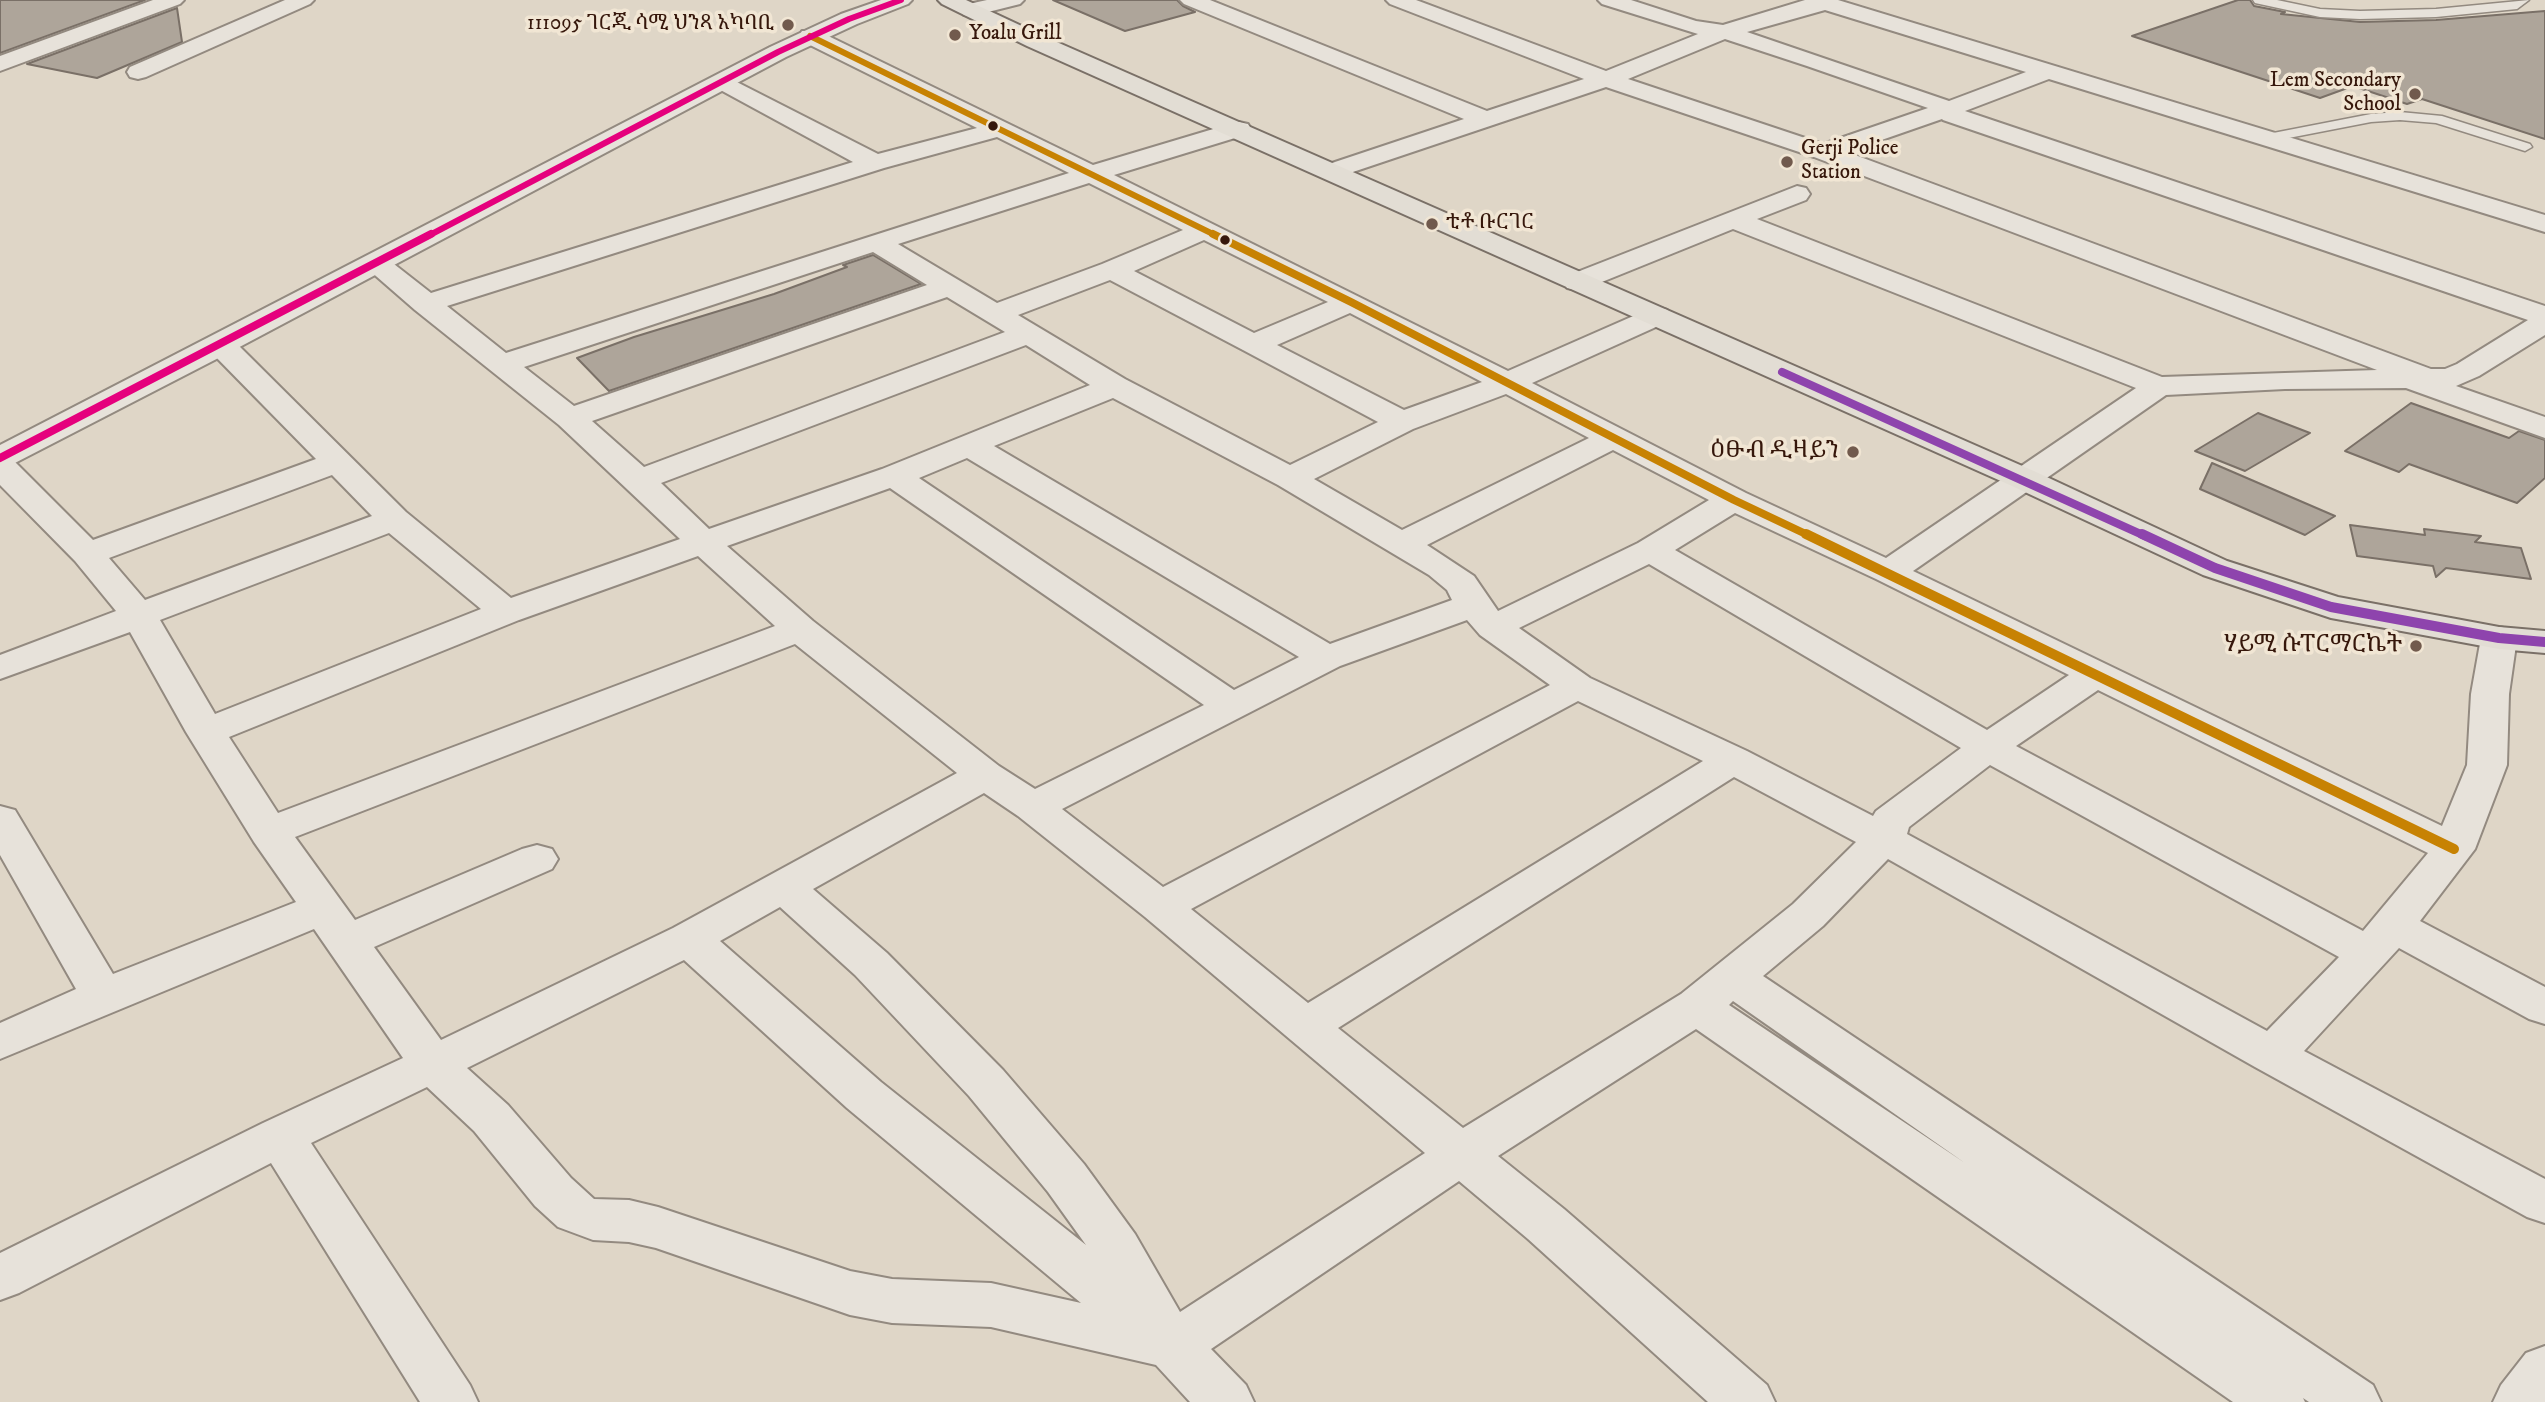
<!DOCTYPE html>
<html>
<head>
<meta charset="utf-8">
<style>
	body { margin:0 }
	canvas { display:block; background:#dfd6c7 }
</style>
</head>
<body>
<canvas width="2545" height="1402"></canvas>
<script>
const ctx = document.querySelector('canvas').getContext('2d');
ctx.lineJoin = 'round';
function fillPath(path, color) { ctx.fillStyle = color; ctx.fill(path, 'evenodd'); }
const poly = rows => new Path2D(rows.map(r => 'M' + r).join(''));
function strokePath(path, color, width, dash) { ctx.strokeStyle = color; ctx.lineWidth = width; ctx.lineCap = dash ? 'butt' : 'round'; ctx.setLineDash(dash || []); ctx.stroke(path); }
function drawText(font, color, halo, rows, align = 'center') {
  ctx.font = font + ' "IM FELL DW Pica","Noto Serif Ethiopic",serif'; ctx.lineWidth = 7; ctx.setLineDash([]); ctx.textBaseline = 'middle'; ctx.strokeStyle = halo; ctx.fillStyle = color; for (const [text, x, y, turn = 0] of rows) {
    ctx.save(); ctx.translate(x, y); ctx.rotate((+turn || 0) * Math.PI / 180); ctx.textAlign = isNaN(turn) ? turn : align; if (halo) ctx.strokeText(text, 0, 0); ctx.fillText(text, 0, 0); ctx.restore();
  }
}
const building = poly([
	[0,0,145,0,0,53,0,0],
	[1053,0,1177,0,1183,6,1195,12,1125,31,1053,0],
	[2238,0,2250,0,2254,6,2285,12,2281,14,2360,22,2436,20,2545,11,2545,139,2422,99,2407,104,2353,86,2320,98,2132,36,2238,0],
	[177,8,182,42,97,78,27,64,177,8],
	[873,255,921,284,609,391,577,358,634,337,774,294,847,267,843,265,873,255],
	[2411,403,2509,438,2519,431,2545,440,2545,478,2517,503,2409,464,2399,472,2345,451,2411,403],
	[2258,413,2310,433,2245,471,2195,451,2258,413],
	[2212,463,2335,516,2305,535,2200,489,2212,463],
	[2350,525,2425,535,2424,529,2481,536,2475,542,2521,548,2531,579,2446,568,2436,577,2433,566,2357,556,2350,525]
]);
const service = poly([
	[2253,0,2277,0,2320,9,2360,11,2436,9,2529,0,2517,9,2436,17,2360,19,2320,17,2255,3,2253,0],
	[2400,112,2442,116,2530,144,2532,147,2525,151,2436,123,2400,120,2371,122,2268,142,2261,138,2268,134,2371,114,2400,112]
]);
const minor = poly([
	[153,0,184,0,180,4,0,71,0,56,153,0],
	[285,0,314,0,310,4,146,77,138,79,130,77,127,72,130,67,285,0],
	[987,0,1024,0,1020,4,972,16,964,15,961,10,964,5,987,0],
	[1180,0,1210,0,1487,111,1584,79,1390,4,1386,0,1416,0,1606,71,1698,34,1602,4,1598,0,1631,0,1696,21,1723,25,1805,0,1838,0,2545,215,2545,232,2049,79,1965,111,2545,306,2545,335,2479,376,2456,386,2545,417,2545,438,2406,388,2285,389,2166,395,1913,571,2442,826,2467,765,2471,694,2481,638,2486,630,2499,627,2512,630,2517,638,2509,694,2507,765,2475,849,2420,921,2545,987,2545,1024,2529,1019,2399,948,2304,1051,2545,1179,2545,1223,2527,1217,2255,1067,1888,859,1823,926,1763,976,2373,1385,2381,1402,2309,1402,2303,1398,2305,1402,2233,1402,1696,1029,1498,1156,1564,1209,1767,1385,1775,1402,1708,1402,1528,1239,1459,1181,1211,1349,1246,1385,1254,1402,1190,1402,1156,1365,991,1327,892,1323,850,1315,656,1248,629,1242,593,1240,558,1227,535,1206,474,1131,427,1087,311,1143,470,1385,478,1402,420,1402,271,1163,19,1293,0,1300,0,1253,263,1123,403,1058,314,929,0,1059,0,1023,76,989,0,855,0,806,15,810,113,974,296,902,254,842,186,732,130,632,0,679,0,655,116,611,75,561,0,485,0,456,12,459,93,540,316,459,210,351,206,345,210,339,221,336,232,339,406,512,511,598,680,539,559,425,415,310,361,263,365,257,375,255,385,257,431,293,853,162,715,87,711,82,715,77,723,75,878,154,977,128,802,41,799,36,802,31,818,31,1093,165,1230,124,1239,122,1248,124,1251,129,1248,134,1114,175,1508,371,1647,310,1657,307,1667,310,1672,316,1667,322,1532,383,1746,493,1886,558,2136,388,1733,229,1587,288,1577,290,1567,288,1563,282,1567,276,1797,186,1806,188,1810,194,1806,200,1757,219,2162,377,2377,370,1814,157,1606,87,1341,176,1332,179,1323,176,1319,171,1323,166,1464,119,1184,4,1180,0],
	[1825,10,2026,72,1949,101,1747,32,1825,10],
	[1725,39,1807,66,1928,108,1823,144,1628,79,1725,39],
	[1942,119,1943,120,2528,320,2457,364,2445,369,2431,369,1847,152,1942,119],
	[997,137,1069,173,506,353,447,306,884,168,997,137],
	[1089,183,1183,230,1102,264,997,303,898,244,1089,183],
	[1204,240,1328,302,1254,333,1134,271,1204,240],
	[873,252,927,285,574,406,524,367,873,252],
	[1110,280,1243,350,1378,422,1290,465,1125,379,1018,315,1110,280],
	[947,297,1005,332,644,467,592,421,947,297],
	[1350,313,1482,382,1404,410,1277,345,1350,313],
	[1026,345,1090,385,882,469,709,529,661,483,1026,345],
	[1506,394,1589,438,1402,530,1314,479,1413,429,1506,394],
	[1113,398,1278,485,1429,575,1447,590,1452,600,1330,644,994,446,1113,398],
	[1613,450,1709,500,1638,543,1498,611,1474,576,1427,545,1613,450],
	[967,458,1299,657,1234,690,919,478,967,458],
	[332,475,372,516,145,600,109,558,332,475],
	[890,488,1204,705,1035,789,999,766,813,621,727,546,890,488],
	[1735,513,1876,579,2069,675,1987,730,1675,550,1735,513],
	[389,533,481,609,215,714,160,620,389,533],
	[698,556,775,626,278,813,229,737,519,620,698,556],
	[1649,564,1961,748,1876,811,1873,816,1747,751,1590,678,1519,628,1649,564],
	[1467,620,1480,635,1550,685,1163,887,1062,809,1340,666,1467,620],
	[795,644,957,773,673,928,441,1040,374,947,552,869,558,859,552,849,537,845,522,849,355,920,295,837,795,644],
	[2098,690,2428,853,2363,931,2016,746,2098,690],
	[1578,701,1703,761,1308,1003,1191,909,1578,701],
	[1990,765,2339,957,2267,1031,1907,834,1909,827,1990,765],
	[1734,777,1856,842,1793,904,1681,994,1463,1128,1338,1028,1734,777],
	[984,793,1018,816,1145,917,1425,1153,1180,1312,1135,1234,1084,1164,1003,1070,887,953,813,889,984,793],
	[780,907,855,975,969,1096,1048,1192,1086,1245,881,1082,720,941,780,907],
	[684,960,847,1108,1081,1303,991,1283,892,1279,850,1271,658,1207,629,1200,594,1199,571,1178,508,1105,467,1068,684,960],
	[1733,1001,1965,1163,1729,1005,1733,1001]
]);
const tertiary = poly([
	[881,0,912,0,908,4,857,24,786,57,232,351,11,465,0,468,0,445,770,47,841,14,881,0],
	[2545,1346,2545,1402,2493,1402,2501,1385,2526,1353,2545,1346]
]);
const primary = poly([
	[938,0,966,0,1043,36,2036,472,2227,561,2338,597,2499,627,2545,631,2545,653,2499,649,2331,618,2203,575,2012,486,1027,46,942,4,938,0]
]);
const bus1Far2 = poly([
	[810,36,1217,236]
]);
const bus1Far1 = poly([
	[1213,234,1351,302,1734,500,1810,536]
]);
const bus1 = poly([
	[1806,534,2454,849]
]);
const bus2Far1 = poly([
	[1782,372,2145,536]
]);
const bus2 = poly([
	[2142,534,2215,568,2331,607,2499,638,2545,642]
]);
const bus3Far1 = poly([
	[428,236,778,52,849,19,901,0]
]);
const bus3 = poly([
	[0,458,431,234]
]);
const markers = [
	[788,25,7,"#715a4d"],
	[955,35,7,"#715a4d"],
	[2415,94,7,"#715a4d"],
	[993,126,6,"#36170b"],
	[1787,162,7,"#715a4d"],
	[1432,224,7,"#715a4d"],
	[1225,240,6,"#36170b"],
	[1853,452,7,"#715a4d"],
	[2416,646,7,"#715a4d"]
];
const farPoinames = [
	["111095 ገርጂ ሳሚ ህንጻ አካባቢ",774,25,"right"],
	["Yoalu Grill",969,35],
	["Lem Secondary",2401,82,"right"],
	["School",2401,106,"right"],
	["Gerji Police",1801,150],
	["Station",1801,174],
	["ቲቶ ቡርገር",1446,224]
];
const poiNames = [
	["ዕፁብ ዲዛይን",1839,452],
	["ሃይሚ ሱፐርማርኬት",2402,646]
];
fillPath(building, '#aea59a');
strokePath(building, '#7a7067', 2);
strokePath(service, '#938a80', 3);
strokePath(minor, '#938a80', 4);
strokePath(tertiary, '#938a80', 4);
strokePath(primary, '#7a7067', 4);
fillPath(service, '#e7e2da');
fillPath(minor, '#e7e2da');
fillPath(tertiary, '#e7e2da');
fillPath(primary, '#e2ddd4');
strokePath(bus1Far2, '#c78203', 6);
strokePath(bus1Far1, '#c78203', 8);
strokePath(bus1, '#c78203', 10);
strokePath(bus2Far1, '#8e44ad', 8);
strokePath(bus2, '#8e44ad', 10);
strokePath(bus3Far1, '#e5007d', 6);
strokePath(bus3, '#e5007d', 8);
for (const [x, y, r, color] of markers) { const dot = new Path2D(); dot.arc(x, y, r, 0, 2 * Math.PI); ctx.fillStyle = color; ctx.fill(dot); strokePath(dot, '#f1e6d4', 2.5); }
drawText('21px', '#36170b', '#f1e6d4', farPoinames, 'left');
drawText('24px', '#36170b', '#f1e6d4', poiNames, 'right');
</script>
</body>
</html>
